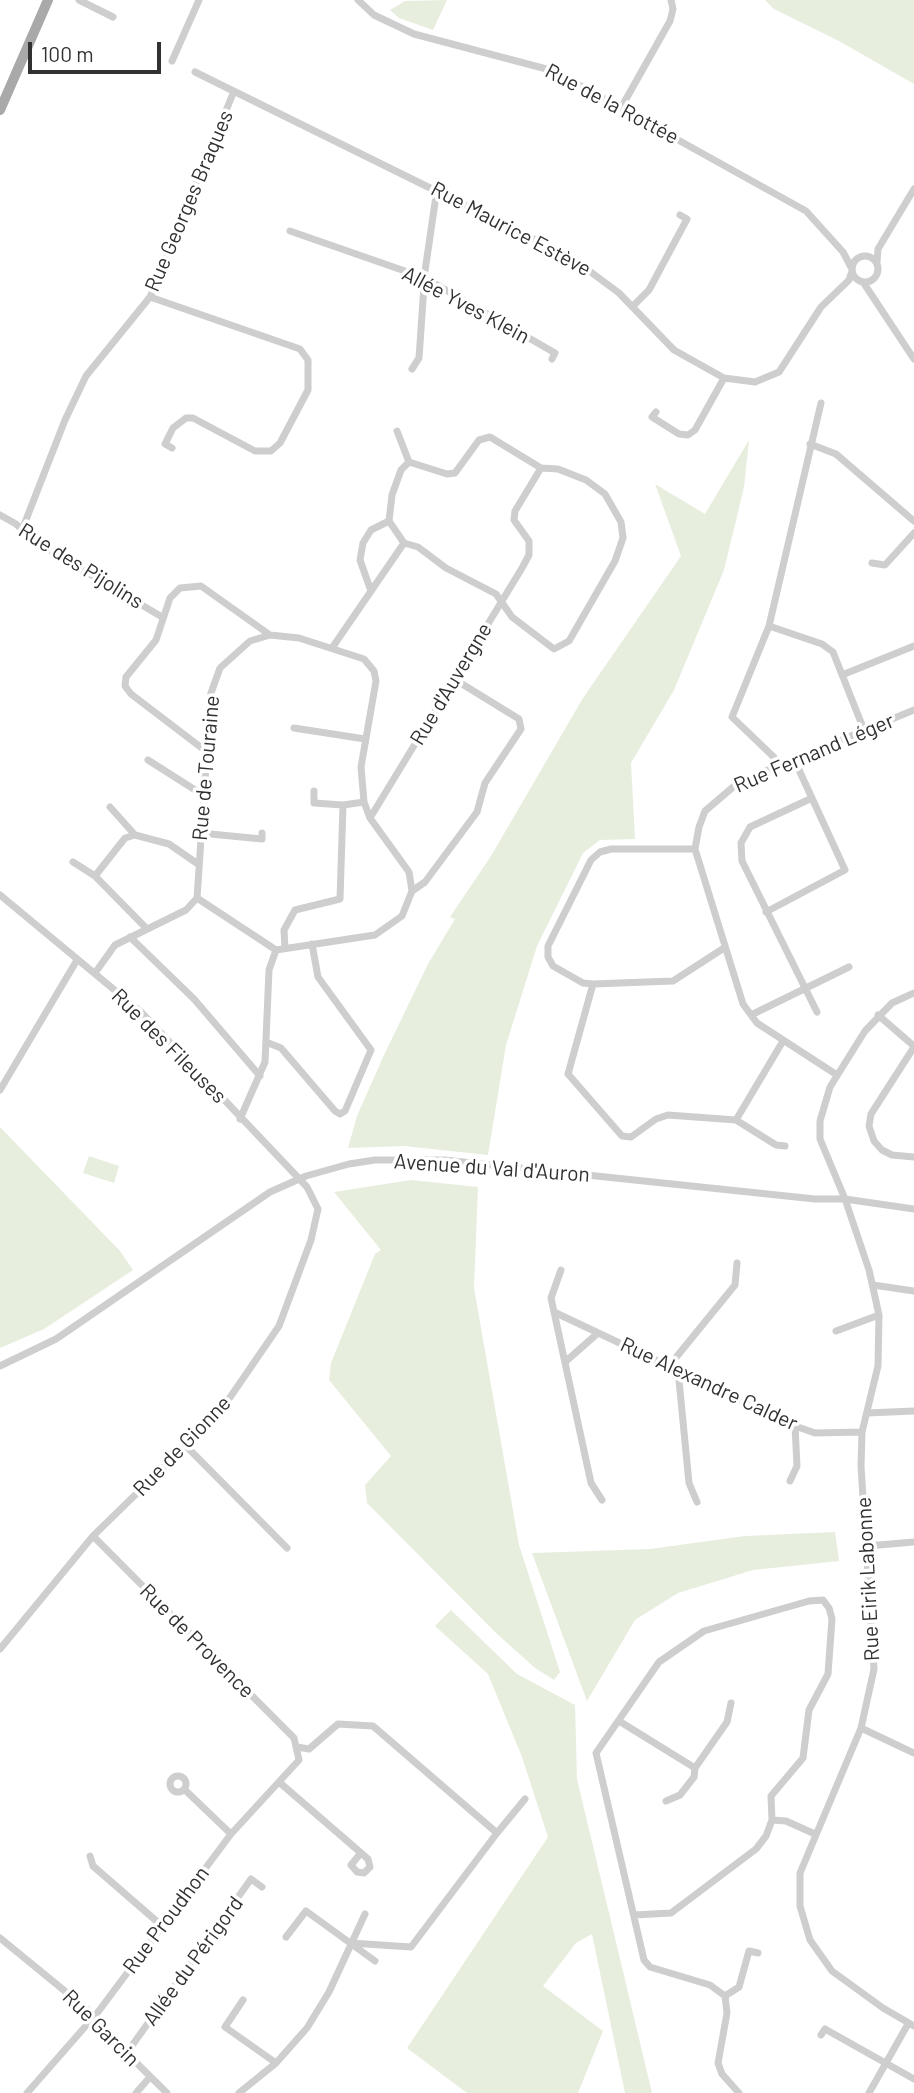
<!DOCTYPE html>
<html>
<head>
<meta charset="utf-8">
<style>
	body { margin:0 }
	#map { position:relative; width:914px; height:2093px; overflow:hidden; background:#fff; font-family:Barlow,sans-serif }
	canvas { display:block }
	.scale { position:absolute; left:28px; top:42px; width:133px; height:32px; box-sizing:border-box; border:4px solid #313131; border-top:0; padding-left:9px; font-size:21px; line-height:24px; white-space:nowrap; color:#313131; -webkit-text-stroke:5px #fff; paint-order:stroke }
</style>
</head>
<body>
<div id="map">
<canvas width="914" height="2093"></canvas>
<div class="scale">100 m</div>
</div>
<script>
const ctx = document.querySelector('canvas').getContext('2d');
ctx.lineJoin = 'round';
function fillPath(path, color) { ctx.fillStyle = color; ctx.fill(path, 'evenodd'); }
const poly = rows => new Path2D(rows.map(r => 'M' + r).join(''));
function strokePath(path, color, width, dash) { ctx.strokeStyle = color; ctx.lineWidth = width; ctx.lineCap = dash ? 'butt' : 'round'; ctx.setLineDash(dash || []); ctx.stroke(path); }
function drawText(font, color, halo, rows, align = 'center') {
  ctx.font = font + ' Barlow,sans-serif'; ctx.lineWidth = 7; ctx.setLineDash([]); ctx.textBaseline = 'middle'; ctx.strokeStyle = halo; ctx.fillStyle = color; for (const [text, x, y, turn = 0] of rows) {
    ctx.save(); ctx.translate(x, y); ctx.rotate((+turn || 0) * Math.PI / 180); ctx.textAlign = isNaN(turn) ? turn : align; if (halo) ctx.strokeText(text, 0, 0); ctx.fillText(text, 0, 0); ctx.restore();
  }
}
const green = poly([
	[447,0,433,30,399,18,390,10,405,1],
	[765,0,914,0,914,84,839,41,774,9],
	[749,440,744,487,724,570,674,690,631,763,635,839,600,840,583,853,537,946,506,1045,488,1155,404,1146,348,1148,357,1116,384,1055,428,964,455,919,450,917,491,856,583,698,681,556,655,484,705,514],
	[0,1127,120,1251,133,1270,44,1329,0,1348],
	[89,1156,119,1166,114,1183,83,1173],
	[411,1180,478,1187,474,1288,519,1545,560,1672,554,1680,535,1668,496,1633,367,1503,365,1485,391,1456,329,1380,331,1363,375,1254,381,1250,334,1192],
	[835,1532,839,1561,753,1570,678,1593,635,1620,587,1701,532,1553,650,1549,745,1536],
	[451,1610,517,1674,575,1705,577,1779,652,2093,625,2093,592,1934,576,1943,543,1986,603,2031,578,2093,467,2093,407,2048,548,1837,522,1757,488,1674,435,1626]
]);
const street = poly([
	[79,0,113,17],
	[358,0,374,15,414,34,554,71,806,211,843,252,852,269],
	[172,61,199,0],
	[195,72,572,258,619,293,674,350,724,378,755,382,779,372,821,307,849,280,852,271],
	[621,108,670,21,673,9,671,0],
	[290,231,425,278,555,353,552,359],
	'852 269a13 13 0 1 1 26 0a13 13 0 1 1-26 0Z',
	[877,262,878,249,914,189],
	[863,282,914,359],
	[150,297,300,349,308,360,308,390,280,443,271,451,255,451,193,418,186,418,173,428,165,444,172,448],
	[633,306,649,290,687,219,680,215],
	[412,369,419,358,425,271,437,189],
	[656,412,652,417,679,434,688,435,695,430,724,378],
	[397,431,409,462],
	[810,444,836,454,914,521],
	[0,515,16,524,34,541,162,617],
	[22,530,65,420,86,376,150,297,234,91],
	[872,563,885,565,914,533],
	[371,591,360,560,363,543,371,530,389,521,392,495,401,470,409,462,447,474,455,473,479,440,490,437,541,468,558,469,586,480,605,494,621,522,623,538,615,561,569,641,554,649,512,617,496,594,446,568,418,547,404,543,389,521],
	[769,626,822,644,833,652,864,730],
	[332,648,404,543],
	[842,675,914,646],
	[294,728,365,739],
	[207,752,131,694,125,686,126,677,156,640,170,598,180,588,201,586,270,635],
	[148,760,203,795],
	[781,764,732,717,769,626,821,403],
	[314,791,314,803,343,805],
	[812,798,750,827,741,843,742,861,817,1012],
	[110,807,135,835],
	[370,818,522,568,529,555,529,541,514,520,515,511,541,468],
	[200,833,262,839,262,833],
	[695,849,611,849,600,852,591,860,548,946,548,957,553,966,583,983,593,984,568,1074,622,1136,631,1137,656,1119,668,1115,736,1120,783,1041],
	[73,862,95,876],
	[412,891,425,882,477,812,485,783,521,729,519,719,454,679],
	[0,895,141,1012,307,1187,318,1209,311,1240,279,1326,231,1396,212,1420,93,1536,0,1649],
	[197,898,276,950],
	[766,912,845,870,794,759],
	[147,929,95,876,125,838,135,835,169,844,198,864],
	[130,937,194,999,260,1076],
	[285,948,284,930,295,910,340,899,343,805,364,802],
	[95,973,115,945,186,910,197,898,211,693,220,668,250,641,270,635,299,638,364,659,374,671,376,681,361,767,364,802,370,818,409,872,412,891,402,916,375,935,276,950,269,970,265,1062,240,1119],
	[593,984,673,981,724,948],
	[914,993,892,1003,865,1031,830,1087,820,1121,820,1139,845,1199,869,1270,879,1315,878,1366,862,1432,861,1466,874,1669,861,1728,800,1873,800,1906,810,1940,832,1971,883,2008,914,2026],
	[751,1015,849,967],
	[878,1015,914,1046],
	[266,1042,281,1048,335,1111,340,1114,345,1111,371,1050,318,977,312,944],
	[914,1047,871,1114,869,1126,874,1141,882,1150,892,1155,914,1157],
	[837,1075,757,1023,743,1004,695,849,699,827,705,811,739,782,914,710],
	[0,1090,77,960],
	[736,1120,776,1145,785,1146],
	[561,1270,551,1298,591,1483,602,1500],
	[873,1285,914,1291],
	[554,1312,795,1426,815,1433,862,1432],
	[836,1331,879,1315],
	[565,1362,598,1333],
	[0,1366,56,1339,270,1192,306,1176,349,1164,375,1160,444,1160,815,1199,845,1199,914,1209],
	[669,1366,735,1285,737,1263],
	[678,1370,689,1483,697,1502],
	[867,1413,914,1411],
	[186,1446,287,1548],
	[790,1481,797,1466,795,1426],
	[867,1546,914,1542],
	[619,1721,695,1768],
	[861,1728,914,1753],
	[297,1747,309,1749,338,1724,373,1726,497,1833,411,1947,351,1943],
	'170 1784a8 8 0 1 1 16 0a8 8 0 1 1-16 0Z',
	[279,1782,368,1859,370,1867,364,1873,357,1872,351,1865,360,1854],
	[184,1789,231,1834],
	[666,1801,680,1795,694,1777,695,1768,727,1722,731,1703],
	[772,1820,786,1821,815,1834],
	[497,1833,525,1799],
	[90,1856,93,1866,161,1925],
	[634,1915,671,1913,756,1849,766,1836,772,1820,771,1796,803,1758,809,1710,828,1674,832,1619,829,1608,823,1600,809,1601,704,1631,659,1662,596,1753,644,1960,650,1967,710,1985,725,1996,727,2013,718,2063,722,2074,739,2093],
	[286,1937,306,1911,375,1961],
	[0,1938,88,2010,97,2024,167,2093],
	[725,1996,739,1987,749,1951,758,1953],
	[243,2000,225,2027,276,2063],
	[821,2035,825,2029,914,2079],
	[126,2054,251,1879,262,1887],
	[27,2093,98,2012,231,1834,299,1760,294,1738,93,1536],
	[136,2093,150,2077],
	[239,2093,276,2063,307,2028,329,1992,365,1914],
	[869,2093,908,2024]
]);
const primary = poly([
	[0,110,48,0]
]);
const streetNames = [
	["Rue de la Rottée",612,104,28],
	["Rue Georges Braques",189,201,-67],
	["Rue Maurice Estève",511,229,28],
	["Allée Yves Klein",466,305,28],
	["Rue des Pijolins",81,566,32],
	["Rue d'Auvergne",451,684,-59],
	["Rue Fernand Léger",814,753,-23],
	["Rue de Touraine",206,768,-85],
	["Rue des Fileuses",169,1046,45],
	["Avenue du Val d'Auron",492,1168,4],
	["Rue Alexandre Calder",709,1384,25],
	["Rue de Gionne",182,1446,-46],
	["Rue Eirik Labonne",868,1579,-93],
	["Rue de Provence",197,1641,45],
	["Rue Proudhon",166,1920,-53],
	["Allée du Périgord",193,1961,-54],
	["Rue Garcin",101,2028,45]
];
fillPath(green, '#e7eede');
strokePath(street, '#cecece', 7);
strokePath(primary, '#a9a9a9', 10);
drawText('21px', '#313131', '#fff', streetNames);
</script>
</body>
</html>
